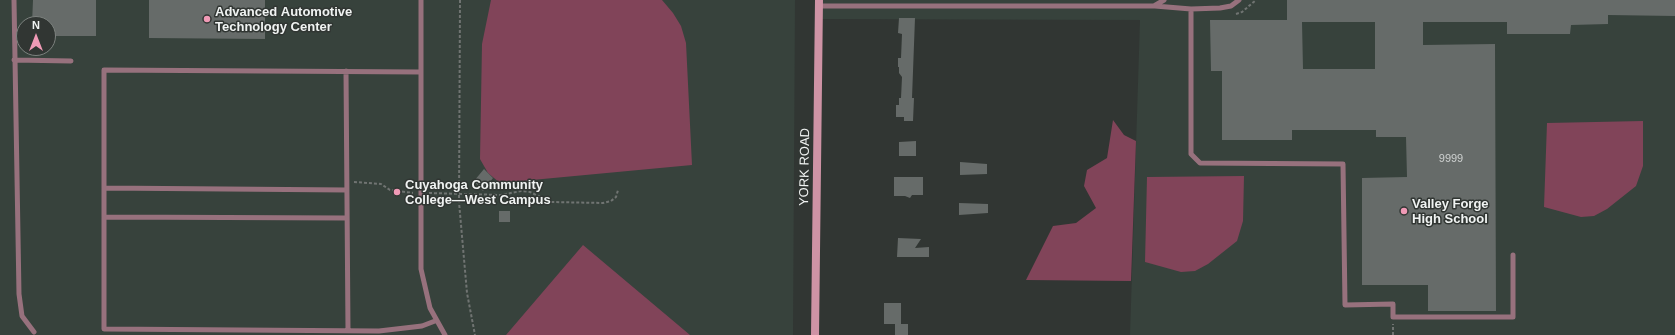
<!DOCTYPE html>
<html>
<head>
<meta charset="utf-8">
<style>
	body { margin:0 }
	#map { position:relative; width:1675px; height:335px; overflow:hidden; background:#313633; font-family:Arial,sans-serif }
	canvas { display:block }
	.north { position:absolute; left:16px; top:16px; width:40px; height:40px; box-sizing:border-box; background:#313633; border:1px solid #7d827f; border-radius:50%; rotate:0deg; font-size:11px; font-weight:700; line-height:16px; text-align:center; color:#f0f3f2 }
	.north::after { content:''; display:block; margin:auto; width:14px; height:18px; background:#f09ab6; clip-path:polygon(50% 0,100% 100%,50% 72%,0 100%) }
</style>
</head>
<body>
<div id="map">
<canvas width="1675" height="335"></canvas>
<div class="north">N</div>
</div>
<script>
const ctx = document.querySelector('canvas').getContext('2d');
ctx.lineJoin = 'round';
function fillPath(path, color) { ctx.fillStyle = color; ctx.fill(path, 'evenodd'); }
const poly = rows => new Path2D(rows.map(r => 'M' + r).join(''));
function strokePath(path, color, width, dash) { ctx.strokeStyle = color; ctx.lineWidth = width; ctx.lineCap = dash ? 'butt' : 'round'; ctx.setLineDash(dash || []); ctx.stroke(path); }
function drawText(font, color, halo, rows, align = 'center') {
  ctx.font = font + ' Arial,sans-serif'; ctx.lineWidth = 3; ctx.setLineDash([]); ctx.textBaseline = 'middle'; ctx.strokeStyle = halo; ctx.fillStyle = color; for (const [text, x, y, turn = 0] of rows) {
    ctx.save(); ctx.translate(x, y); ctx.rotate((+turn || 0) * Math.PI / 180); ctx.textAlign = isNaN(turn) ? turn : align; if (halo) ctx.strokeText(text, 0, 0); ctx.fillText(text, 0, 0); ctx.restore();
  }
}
const built = poly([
	[0,0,795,0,793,335,0,335],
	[24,24,48,24,48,48,24,48],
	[819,0,1675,0,1675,335,1130,335,1140,20,819,19]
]);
const green = poly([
	[491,0,662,0,673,13,681,26,686,43,692,165,500,183,488,173,480,159,482,44],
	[1113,120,1124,135,1136,141,1131,281,1026,280,1053,226,1076,223,1096,208,1084,186,1087,170,1107,158],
	[1643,121,1643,166,1636,186,1607,209,1594,216,1581,217,1544,207,1547,123],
	[1244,176,1243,221,1237,241,1208,264,1195,271,1181,272,1145,262,1147,177],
	[583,245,690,335,506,335]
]);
const building = poly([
	[33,0,96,0,96,36,48,36,48,24,32,24],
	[149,0,265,0,265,39,149,38],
	[1287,0,1675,0,1675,16,1608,15,1608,24,1571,25,1570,34,1507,34,1507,22,1423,22,1423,45,1495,44,1496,311,1428,311,1428,285,1362,285,1362,178,1407,177,1406,137,1376,137,1376,130,1292,130,1292,140,1222,140,1222,71,1211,71,1210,20,1287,20],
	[1302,22,1375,22,1375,69,1303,69],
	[899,18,915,18,912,98,914,98,913,121,904,121,904,117,896,117,896,105,899,105,899,98,901,98,902,77,899,73,899,67,898,67,898,58,901,58,902,34,898,33],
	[916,141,916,156,899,156,899,142],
	[960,162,987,164,987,174,960,175],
	[484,169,493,178,483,191,474,181],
	[894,177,923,177,923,195,912,195,910,198,905,196,894,196],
	[959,203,988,204,988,213,959,215],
	[499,211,510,211,510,222,499,222],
	[898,238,921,239,915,248,929,247,929,257,897,257],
	[884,303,901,303,901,324,908,324,908,335,895,335,895,324,884,324]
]);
const path = poly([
	[460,0,459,202,467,293,475,335],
	[1236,14,1242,12,1256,0],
	[354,182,381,184,390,190,413,193],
	[429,193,501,195,521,191,530,192,551,202,603,203,611,201,616,197,618,190],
	[1393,335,1393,324]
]);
const lane = poly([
	[14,0,19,294,22,316,34,332],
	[421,0,421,269,430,308,445,335],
	[819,6,1154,6,1164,0],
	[1155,6,1191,9,1220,8,1231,6,1239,0],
	[1191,9,1191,154,1200,163,1343,164,1345,305,1393,304,1393,317,1513,317,1513,255],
	[14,60,71,61],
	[346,71,348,331],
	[421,72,104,70,104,329,379,331,422,326,435,321],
	[104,188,347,190],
	[104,217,347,218]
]);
const secondary = poly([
	[815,335,819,0]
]);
const markers = [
	[207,19,4,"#f09ab6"],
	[397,192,4,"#f09ab6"],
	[1404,211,4,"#f09ab6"]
];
const numberNames = [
	["9999",1451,159]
];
const poiNames = [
	["Advanced Automotive",215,12],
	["Technology Center",215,27],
	["Cuyahoga Community",405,185],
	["College—West Campus",405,200],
	["Valley Forge",1412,204],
	["High School",1412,219]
];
const streetNames = [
	["YORK ROAD",805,167,-89]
];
fillPath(built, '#37423c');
fillPath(green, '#814459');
fillPath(building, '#666b69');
strokePath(path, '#707472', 2, [3, 2]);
strokePath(lane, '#97717d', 5);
strokePath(secondary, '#ce93a5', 8);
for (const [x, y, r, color] of markers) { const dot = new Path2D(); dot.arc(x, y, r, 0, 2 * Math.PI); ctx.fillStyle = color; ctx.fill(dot); strokePath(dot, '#313633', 1.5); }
drawText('11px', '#ced1d0', null, numberNames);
drawText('bold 13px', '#f0f3f2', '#313633', poiNames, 'left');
drawText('13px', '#f0f3f2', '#313633', streetNames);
</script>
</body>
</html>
